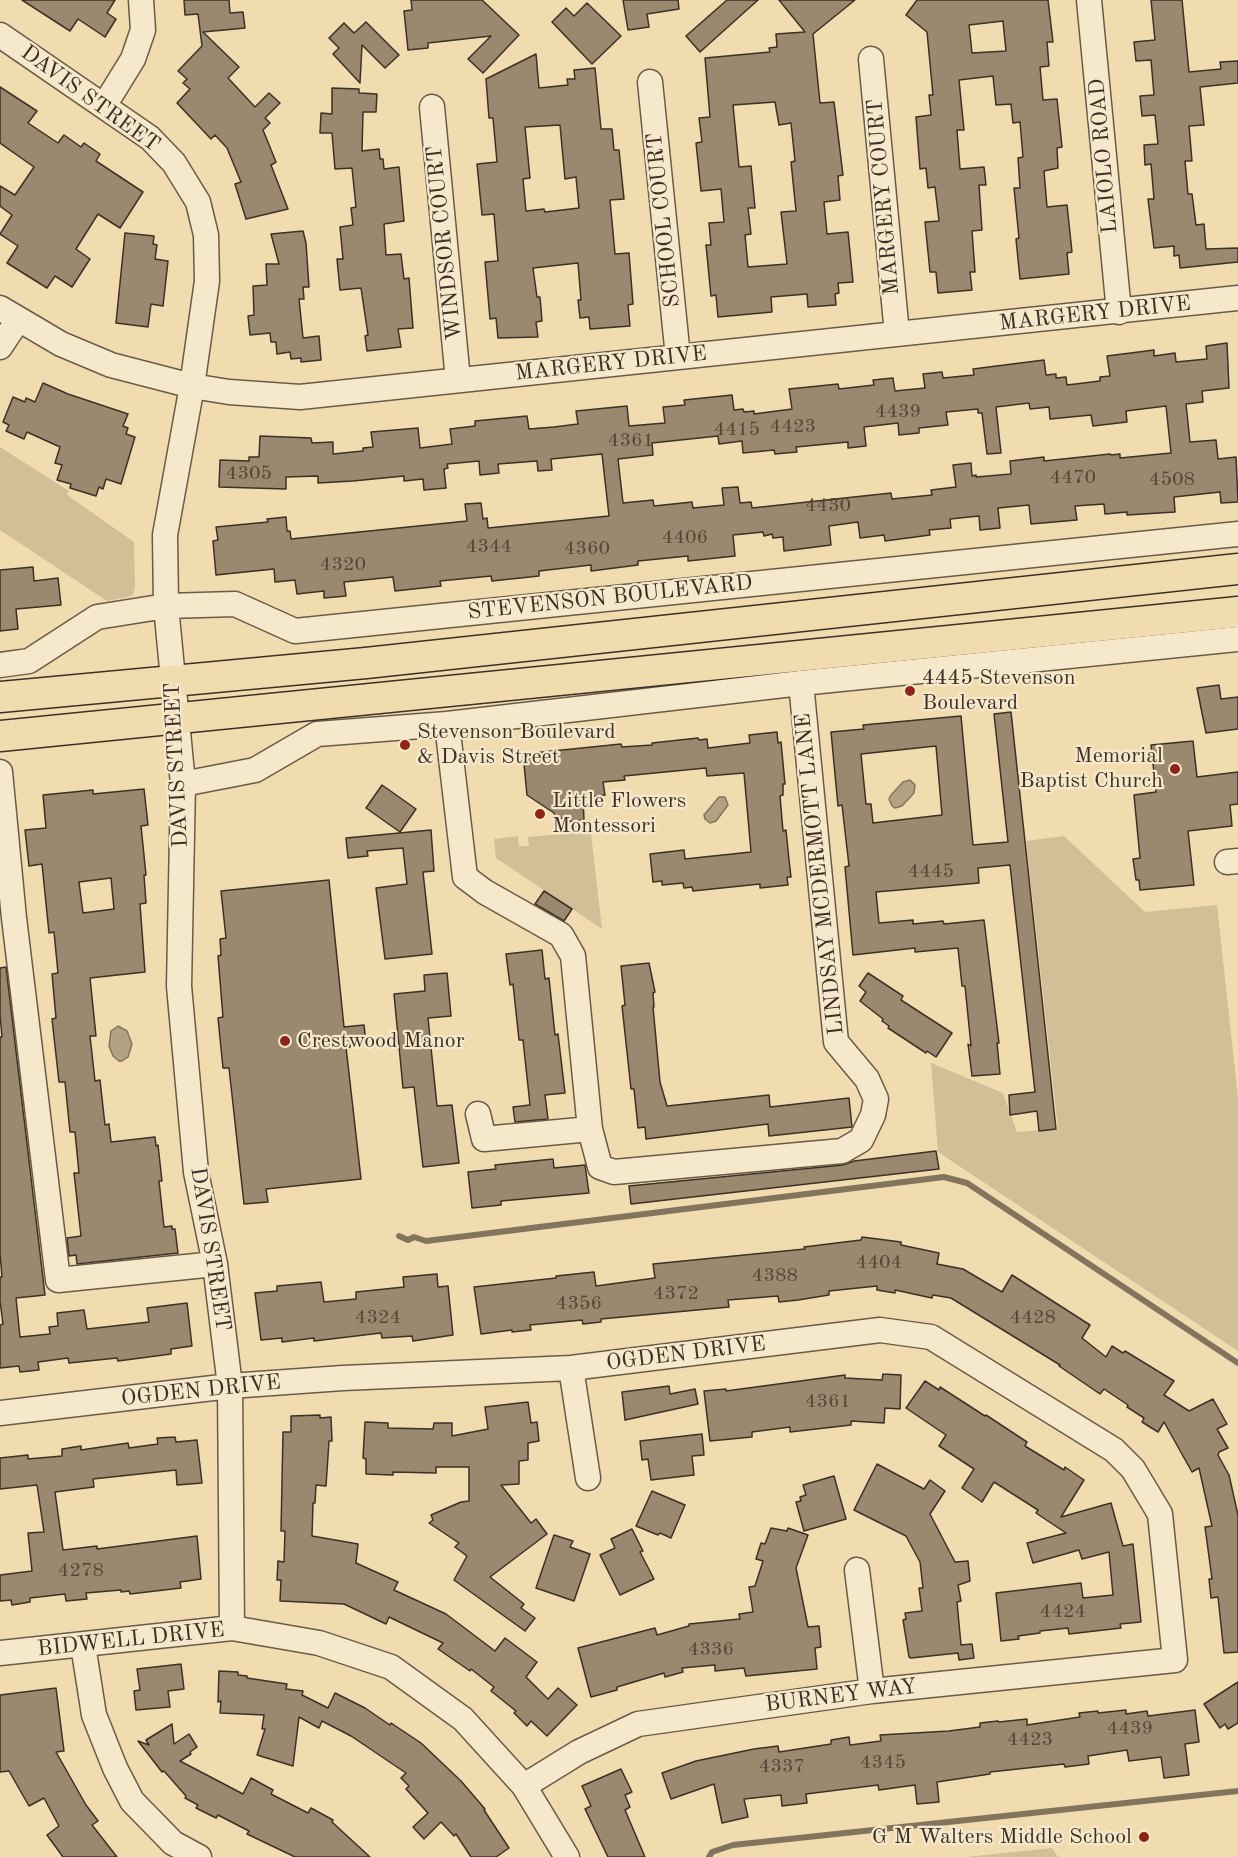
<!DOCTYPE html>
<html>
<head>
<meta charset="utf-8">
<style>
	body { margin:0 }
	canvas { display:block; background:#f1dcaf }
</style>
</head>
<body>
<canvas width="1238" height="1857"></canvas>
<script>
const ctx = document.querySelector('canvas').getContext('2d');
ctx.lineJoin = 'round';
function fillPath(path, color) { ctx.fillStyle = color; ctx.fill(path, 'evenodd'); }
const poly = rows => new Path2D(rows.map(r => 'M' + r).join(''));
function strokePath(path, color, width, dash) { ctx.strokeStyle = color; ctx.lineWidth = width; ctx.lineCap = dash ? 'butt' : 'round'; ctx.setLineDash(dash || []); ctx.stroke(path); }
function drawText(font, color, halo, rows, align = 'center') {
  ctx.font = font + ' "Old Standard TT",serif'; ctx.lineWidth = 4.5; ctx.setLineDash([]); ctx.textBaseline = 'middle'; ctx.strokeStyle = halo; ctx.fillStyle = color; for (const [text, x, y, turn = 0] of rows) {
    ctx.save(); ctx.translate(x, y); ctx.rotate((+turn || 0) * Math.PI / 180); ctx.textAlign = isNaN(turn) ? turn : align; if (halo) ctx.strokeText(text, 0, 0); ctx.fillText(text, 0, 0); ctx.restore();
  }
}
const green = poly([
	[0,447,69,491,67,495,134,542,135,588,132,596,107,601,0,530],
	[590,825,602,929,496,858,494,839,518,836,519,846,529,846,528,837,562,834,562,828],
	[1064,836,1145,912,1217,905,1238,1098,1238,1351,938,1152,931,1063,1003,1093,1017,1132,1058,1129,1026,841],
	[1052,1848,1058,1857,966,1857]
]);
const water = poly([
	[910,780,915,785,914,793,902,806,895,808,892,806,889,799,891,795,903,782,910,780],
	[719,797,725,797,728,805,716,821,710,823,705,819,704,815,719,797],
	[118,1026,127,1031,132,1044,128,1057,122,1061,119,1061,113,1056,109,1046,111,1031,118,1026]
]);
const stream = poly([
	[399,1236,408,1240,414,1237,426,1241,944,1177,967,1183,1238,1363],
	[709,1857,712,1852,733,1845,1238,1791]
]);
const building = poly([
	[22,0,115,0,107,13,116,19,105,37,78,19,70,31,22,0],
	[184,0,229,0,230,13,243,12,245,28,203,32,239,67,228,78,255,107,269,93,280,103,265,118,270,123,263,130,276,162,271,165,288,209,246,219,235,184,241,182,227,148,215,135,211,139,177,103,190,89,183,83,187,79,178,71,202,46,198,14,185,15,184,0],
	[411,0,482,0,519,35,483,73,468,59,491,36,428,43,428,48,408,50,404,11,412,10,411,0],
	[623,0,678,0,679,9,647,14,649,27,628,30,623,0],
	[727,0,758,0,700,52,686,36,727,0],
	[779,0,855,0,813,34,820,103,834,102,843,175,838,176,840,200,824,202,827,234,848,232,853,282,838,283,839,293,835,294,836,305,808,307,807,294,771,297,772,312,718,317,716,295,711,296,706,245,711,245,709,223,724,222,721,189,701,191,696,143,702,142,699,118,710,117,705,58,770,52,769,48,777,47,776,34,805,32,779,0],
	[775,102,779,125,791,123,795,161,791,162,796,211,781,212,787,264,748,267,745,235,751,234,748,208,755,208,751,166,739,167,733,105,775,102],
	[917,0,1048,0,1053,42,1047,42,1049,66,1040,67,1043,100,1057,99,1062,147,1057,148,1058,168,1044,171,1047,207,1067,205,1072,252,1067,253,1069,274,1020,279,1016,239,1019,238,1014,188,1020,188,1018,158,1023,157,1020,122,1013,123,1011,104,996,105,993,76,959,80,964,130,957,130,960,169,984,167,986,185,979,185,982,230,972,231,975,272,970,272,972,290,938,293,936,272,930,272,925,222,939,221,935,187,928,188,926,168,920,169,916,117,931,115,929,95,933,95,927,32,906,15,917,0],
	[1003,21,1006,51,972,53,969,25,1003,21],
	[1151,0,1182,0,1189,72,1221,69,1220,62,1238,61,1238,83,1200,87,1204,125,1189,126,1192,161,1185,161,1188,194,1192,194,1196,225,1204,224,1206,249,1238,248,1238,262,1180,268,1179,255,1174,256,1174,246,1154,248,1148,199,1154,199,1151,164,1145,165,1144,145,1158,144,1155,115,1142,116,1140,96,1154,95,1151,60,1136,61,1134,42,1155,40,1151,0],
	[587,3,621,36,592,64,552,22,566,8,574,16,587,3],
	[366,22,399,55,385,68,362,45,360,83,333,54,339,48,329,38,344,23,354,33,366,22],
	[536,54,539,88,568,85,567,79,575,79,574,70,595,68,601,129,612,129,614,150,619,150,624,199,610,200,615,254,629,253,633,304,628,305,630,326,590,329,589,317,580,318,578,300,581,300,578,263,533,268,537,297,540,297,542,321,536,322,538,337,498,338,496,318,490,319,485,262,498,261,494,214,482,215,477,164,497,162,493,118,489,118,486,79,536,54],
	[560,125,565,179,576,177,579,208,545,212,544,209,526,211,523,179,530,178,525,127,560,125],
	[0,87,37,111,28,123,58,143,64,135,81,147,84,143,100,154,96,161,143,192,120,228,98,214,76,249,90,259,72,287,55,276,47,288,7,263,18,246,0,234,12,215,0,206,0,186,15,195,34,167,0,143,0,87],
	[332,88,359,89,359,93,377,94,376,112,363,112,362,151,379,149,380,159,383,159,384,169,399,167,404,221,384,224,386,255,401,254,404,279,409,278,413,328,398,329,401,347,367,351,365,336,368,335,361,288,340,290,337,259,343,259,340,227,353,225,351,208,356,207,352,168,335,169,332,133,320,133,321,113,332,114,332,88],
	[303,231,306,243,309,287,303,287,304,299,299,299,303,338,319,336,321,360,301,362,301,358,291,359,290,352,277,354,276,342,271,342,270,333,250,335,248,316,254,315,253,286,267,285,266,264,279,264,271,234,303,231],
	[125,233,154,236,153,244,157,245,155,259,168,261,163,306,151,304,148,327,116,323,125,233],
	[1227,343,1229,388,1202,391,1203,402,1186,404,1190,442,1216,440,1218,459,1236,457,1238,502,1221,503,1220,492,1174,497,1175,512,1127,515,1127,512,1105,514,1104,504,1075,506,1077,520,1031,524,1029,505,998,508,1000,528,980,530,979,516,950,519,951,528,929,530,930,535,885,541,884,535,860,538,858,522,829,526,831,545,784,551,783,537,773,538,772,534,764,536,763,532,733,535,735,556,688,561,688,556,638,561,638,565,591,571,591,565,539,571,539,576,492,581,491,576,440,581,441,586,395,591,393,577,344,582,346,596,324,598,324,591,297,594,295,580,275,582,274,569,216,575,213,541,218,540,216,527,268,522,267,519,286,517,287,531,290,531,291,539,467,521,465,504,481,503,483,519,487,518,488,528,609,516,602,454,551,459,552,470,538,471,537,461,498,464,499,473,480,475,479,461,447,464,448,468,444,469,446,488,424,490,423,479,404,481,404,476,353,481,318,483,318,476,286,477,286,489,219,487,220,460,249,461,249,457,259,457,260,436,311,438,312,443,333,442,333,454,363,451,363,448,373,447,371,432,418,428,420,448,452,444,450,429,475,426,475,421,527,416,529,429,554,427,578,424,576,411,627,406,629,426,665,423,663,407,685,405,684,400,732,395,734,410,743,409,744,412,754,411,754,414,792,409,789,389,838,384,839,389,874,385,873,380,893,378,895,391,925,388,923,374,942,372,943,378,974,375,973,369,1044,360,1046,375,1056,374,1056,378,1066,377,1067,385,1100,381,1100,377,1110,376,1107,356,1154,350,1154,356,1175,353,1176,362,1207,359,1206,346,1227,343],
	[1029,403,1030,409,1049,407,1050,419,1091,415,1093,426,1127,422,1126,411,1166,406,1171,453,1120,458,1120,454,1111,455,1110,454,1044,461,1044,457,1010,461,1011,474,976,477,976,475,972,476,971,463,953,465,956,487,931,490,932,495,892,499,891,493,752,508,751,502,740,503,738,487,722,488,724,505,693,508,692,502,654,506,653,500,623,503,618,459,653,455,652,443,718,436,719,444,742,441,743,453,774,450,775,454,797,452,796,447,848,442,848,448,866,446,864,427,898,423,899,435,919,433,919,428,948,425,946,412,978,409,978,413,982,413,987,454,1001,453,996,407,1029,403],
	[43,383,68,394,128,414,123,426,128,428,126,434,135,437,121,484,106,479,103,489,99,487,96,496,70,488,71,484,57,480,62,465,55,463,60,447,27,432,24,439,6,431,9,425,3,422,13,397,25,402,26,398,35,402,43,383],
	[33,567,34,581,58,578,61,605,16,609,18,629,0,631,0,570,33,567],
	[1219,685,1221,699,1238,697,1238,729,1206,733,1197,688,1219,685],
	[1011,712,1056,1129,1039,1131,1037,1111,1010,1115,1009,1095,1035,1092,1010,865,978,868,979,883,876,892,879,923,913,920,913,924,943,921,944,924,984,920,999,1043,997,1043,1000,1074,972,1076,968,1044,971,1046,965,986,962,986,958,948,915,952,915,948,853,955,845,867,849,866,842,805,838,806,831,732,864,729,863,725,961,716,973,845,1008,842,994,714,1011,712],
	[936,746,942,815,873,823,871,804,866,804,861,754,936,746],
	[777,732,778,743,781,742,785,784,783,784,783,795,780,796,783,831,786,830,789,860,791,877,787,877,788,885,760,888,760,884,693,891,692,887,684,888,683,883,662,885,662,881,653,882,650,854,684,850,685,859,751,852,744,773,707,776,706,768,624,776,625,780,603,782,605,795,583,798,584,820,566,822,566,818,555,819,554,813,527,795,523,754,621,744,622,747,652,745,652,743,698,738,699,740,707,739,708,748,750,743,749,735,777,732],
	[1193,741,1197,777,1238,772,1238,804,1230,805,1232,826,1188,831,1194,885,1140,890,1139,880,1136,880,1133,859,1140,858,1134,795,1156,792,1151,745,1193,741],
	[382,785,416,809,400,832,366,808,382,785],
	[144,789,148,825,141,826,146,875,144,875,146,903,140,904,145,972,90,978,96,1036,90,1036,95,1081,100,1080,105,1125,109,1124,111,1142,155,1137,156,1146,158,1145,162,1181,159,1181,164,1227,172,1226,172,1229,175,1229,178,1253,77,1264,76,1255,69,1256,67,1238,81,1236,74,1173,79,1173,75,1132,70,1132,65,1082,59,1082,52,1019,56,1018,52,974,58,973,54,932,49,933,42,864,29,866,25,830,46,828,43,795,93,790,93,794,144,789],
	[111,878,114,909,83,913,79,882,111,878],
	[431,830,434,871,423,872,432,954,385,959,376,888,407,884,403,848,367,851,368,856,348,858,346,838,431,830],
	[329,880,344,1027,364,1025,366,1043,350,1045,350,1047,346,1047,361,1179,266,1189,268,1202,244,1204,229,1068,223,1068,218,1018,223,1017,218,956,221,955,220,939,226,938,221,891,329,880],
	[544,891,572,909,564,921,535,904,544,891],
	[542,950,545,979,549,978,555,1035,558,1034,565,1093,545,1095,548,1119,515,1122,513,1107,530,1105,523,1040,519,1040,513,984,510,985,506,954,542,950],
	[649,963,655,992,653,993,654,1007,653,1007,660,1082,667,1106,769,1095,770,1107,849,1098,852,1127,769,1136,768,1124,646,1139,645,1127,638,1128,634,1089,631,1089,622,1006,625,1005,621,966,649,963],
	[6,967,45,1295,16,1298,20,1337,50,1334,49,1327,58,1326,57,1313,84,1310,87,1329,149,1322,147,1308,187,1303,192,1346,171,1349,171,1354,118,1361,117,1358,69,1363,68,1358,38,1362,39,1370,20,1372,19,1366,0,1368,0,1325,3,1324,0,1301,0,1277,2,1277,0,1254,0,1037,2,1037,0,1015,0,968,6,967],
	[447,973,451,1016,428,1018,437,1106,452,1105,459,1163,423,1167,414,1087,403,1088,394,994,425,991,424,975,447,973],
	[868,973,903,996,901,1000,952,1033,936,1057,927,1051,926,1053,888,1028,889,1026,882,1021,883,1019,860,1001,866,992,859,986,868,973],
	[936,1151,939,1169,631,1204,629,1186,843,1165,854,1161,936,1151],
	[553,1159,554,1168,585,1165,589,1193,501,1201,501,1205,472,1208,468,1172,496,1169,495,1165,553,1159],
	[862,1237,901,1242,901,1245,939,1253,937,1264,963,1269,1002,1292,1012,1275,1090,1325,1082,1338,1106,1357,1112,1346,1123,1353,1125,1351,1174,1381,1164,1395,1189,1411,1213,1399,1227,1424,1217,1429,1228,1448,1219,1452,1218,1455,1229,1475,1238,1515,1238,1652,1224,1653,1218,1597,1211,1598,1209,1579,1212,1579,1205,1527,1212,1526,1199,1468,1192,1472,1164,1422,1158,1432,1142,1422,1144,1418,1127,1407,1128,1405,1104,1389,1100,1394,1059,1366,1060,1365,951,1298,933,1295,932,1298,895,1290,895,1293,877,1290,877,1286,829,1291,829,1295,798,1300,779,1302,778,1296,728,1300,729,1307,601,1319,601,1322,583,1324,582,1320,530,1325,531,1330,512,1332,512,1330,481,1334,474,1287,556,1278,556,1276,594,1272,596,1286,655,1278,653,1264,805,1249,804,1247,861,1240,862,1237],
	[437,1274,438,1287,448,1286,453,1335,413,1341,412,1336,382,1338,381,1333,314,1341,314,1338,282,1342,282,1338,261,1340,255,1293,277,1291,277,1286,321,1282,324,1302,356,1299,356,1292,404,1287,403,1277,437,1274],
	[883,1374,901,1375,900,1409,885,1408,884,1423,851,1421,851,1425,790,1432,790,1427,752,1432,752,1437,710,1441,704,1391,726,1389,726,1391,845,1375,845,1378,882,1380,883,1374],
	[925,1381,939,1390,940,1387,985,1416,986,1415,1027,1442,1025,1446,1064,1470,1065,1467,1084,1480,1061,1517,1111,1503,1123,1546,1133,1544,1141,1622,1120,1624,1121,1628,1069,1634,1068,1628,1040,1631,1040,1633,1018,1636,1019,1639,1001,1641,996,1593,1081,1583,1083,1598,1113,1595,1109,1552,1082,1559,1079,1550,1033,1563,1027,1543,1066,1533,1036,1513,1038,1510,994,1482,982,1502,962,1488,974,1469,939,1446,946,1435,906,1408,925,1381],
	[669,1386,670,1394,695,1389,698,1404,625,1420,622,1392,669,1386],
	[528,1402,531,1423,537,1422,539,1441,528,1443,528,1460,519,1461,519,1484,501,1485,531,1523,536,1519,547,1534,490,1577,524,1604,521,1608,535,1618,525,1631,454,1580,467,1556,455,1547,459,1543,429,1523,433,1520,431,1515,461,1502,469,1501,469,1467,436,1467,436,1473,393,1472,393,1475,366,1474,366,1459,363,1458,365,1422,388,1423,388,1428,433,1429,434,1423,452,1423,452,1436,488,1429,485,1407,528,1402],
	[320,1415,320,1418,331,1417,332,1441,329,1441,326,1486,316,1485,315,1503,313,1503,312,1536,358,1544,356,1563,398,1582,394,1590,446,1614,495,1651,505,1638,537,1662,526,1677,548,1699,558,1688,577,1705,547,1736,531,1721,527,1726,514,1713,516,1711,491,1691,494,1687,471,1669,470,1671,438,1649,443,1643,389,1617,386,1624,344,1604,280,1601,281,1580,277,1580,278,1561,284,1562,285,1531,281,1531,283,1432,291,1432,291,1416,320,1415],
	[702,1434,704,1455,692,1456,694,1475,651,1480,648,1459,642,1460,640,1441,702,1434],
	[175,1437,176,1442,197,1440,202,1483,177,1485,176,1470,93,1479,94,1487,55,1492,63,1550,97,1546,97,1549,197,1536,201,1579,180,1582,181,1588,130,1594,129,1591,121,1592,121,1590,86,1593,87,1599,66,1601,65,1594,30,1598,30,1602,12,1605,11,1600,0,1601,0,1575,32,1571,28,1533,44,1532,37,1485,0,1489,0,1458,28,1455,28,1459,62,1456,62,1449,81,1446,81,1450,128,1443,129,1448,158,1444,157,1438,175,1437],
	[877,1464,924,1489,930,1480,945,1491,930,1514,955,1562,968,1561,970,1581,958,1585,961,1601,957,1602,961,1645,972,1644,974,1658,959,1660,958,1653,911,1658,909,1657,903,1620,906,1619,905,1613,922,1611,919,1588,923,1588,920,1562,906,1536,854,1510,877,1464],
	[834,1476,846,1519,804,1531,796,1502,801,1501,800,1497,806,1495,803,1485,834,1476],
	[652,1491,685,1505,671,1538,660,1533,658,1535,636,1526,652,1491],
	[771,1528,787,1531,788,1528,808,1535,796,1568,808,1627,819,1626,821,1647,815,1648,817,1669,746,1676,744,1668,715,1671,715,1665,682,1668,683,1672,665,1677,664,1673,617,1687,617,1690,591,1697,578,1648,655,1628,657,1635,689,1626,689,1624,740,1619,739,1614,753,1612,749,1587,755,1586,763,1561,756,1559,761,1543,765,1544,771,1528],
	[632,1529,643,1551,640,1552,654,1579,620,1595,600,1555,615,1548,611,1539,632,1529],
	[554,1535,573,1541,570,1547,590,1554,574,1601,536,1588,554,1535],
	[181,1664,184,1689,168,1691,170,1707,136,1710,134,1691,140,1690,137,1669,181,1664],
	[219,1671,238,1672,238,1675,247,1676,247,1678,287,1684,286,1689,303,1691,302,1695,328,1708,335,1693,365,1708,390,1725,391,1723,421,1743,461,1781,485,1809,484,1810,509,1848,496,1857,471,1857,456,1834,454,1836,441,1822,424,1839,413,1827,428,1813,406,1789,409,1786,401,1778,406,1773,351,1736,322,1721,319,1728,299,1717,293,1766,257,1755,265,1729,262,1729,264,1715,220,1713,221,1701,218,1702,219,1671],
	[1238,1682,1238,1723,1228,1729,1225,1724,1220,1728,1204,1704,1238,1682],
	[56,1688,64,1751,56,1752,86,1805,98,1821,92,1825,117,1857,63,1857,47,1835,59,1826,44,1798,29,1806,9,1771,0,1772,0,1695,56,1688],
	[1126,1710,1126,1714,1147,1711,1148,1716,1195,1710,1199,1742,1185,1744,1189,1775,1164,1778,1161,1757,1129,1761,1127,1750,1088,1756,1089,1764,1065,1767,1064,1764,990,1772,990,1774,937,1782,939,1802,917,1804,915,1785,879,1790,878,1785,806,1794,807,1803,782,1806,781,1795,744,1799,748,1817,722,1823,714,1784,671,1799,662,1773,696,1761,754,1749,778,1746,779,1752,831,1744,831,1740,849,1737,850,1745,881,1741,880,1735,949,1731,980,1727,980,1723,998,1721,999,1722,1027,1719,1027,1725,1080,1717,1079,1713,1098,1711,1098,1713,1126,1710],
	[172,1724,174,1744,189,1734,197,1747,190,1752,191,1754,180,1761,243,1794,251,1778,273,1790,271,1794,308,1813,311,1808,333,1820,332,1822,370,1857,295,1857,247,1834,249,1831,218,1815,216,1818,196,1808,198,1805,185,1798,186,1796,164,1771,162,1772,138,1741,149,1745,146,1740,172,1724],
	[621,1769,632,1792,625,1795,630,1807,625,1810,645,1857,608,1857,585,1809,591,1806,582,1786,621,1769]
]);
const minor = poly([
	[1089,0,1119,312],
	[0,35,150,138,174,163,198,202,206,235,207,281,192,386,165,535,166,606,183,784,179,986,196,1172,215,1264,230,1386,232,1628],
	[871,59,897,334],
	[650,82,678,357],
	[104,106,133,59,143,30,141,0],
	[432,107,458,380],
	[0,308,61,344,111,365,192,386,229,392,300,397,1238,298],
	[0,347,18,320],
	[0,665,29,661,97,617,166,606,235,604,295,631,1238,534],
	[447,724,465,877,485,892,561,935,573,956,590,1129,600,1167,614,1172,842,1151,861,1140,873,1115,876,1099,867,1079,836,1042,801,683],
	[0,772,14,918,58,1280,215,1264],
	[183,784,255,770,317,734,447,724,801,683,1238,639],
	[1227,862,1238,861],
	[478,1114,484,1139,590,1129],
	[571,1368,588,1478],
	[0,1413,230,1386,343,1378,571,1368,880,1330,931,1337,1114,1450,1133,1469,1160,1514,1175,1660,872,1691,638,1724,579,1752,524,1786],
	[857,1570,872,1691],
	[83,1645,94,1715,115,1768,132,1801,173,1843,199,1857],
	[0,1653,232,1628,319,1643,391,1667,463,1719,524,1786,567,1857]
]);
const major = poly([
	[0,697,366,663,1238,569],
	[0,736,1238,612]
]);
const markers = [
	[910,691,6,"#8f2418"],
	[405,745,6,"#8f2418"],
	[1175,769,6,"#8f2418"],
	[540,814,6,"#8f2418"],
	[285,1041,6,"#8f2418"],
	[1144,1837,6,"#8f2418"]
];
const numberNames = [
	["4439",898,412],
	["4423",793,427],
	["4415",737,430],
	["4361",631,441],
	["4305",249,474],
	["4470",1073,478],
	["4508",1172,480],
	["4430",828,506],
	["4406",685,538],
	["4344",489,547],
	["4360",587,549],
	["4320",343,565],
	["4445",931,872],
	["4404",879,1263],
	["4388",775,1276],
	["4372",676,1294],
	["4356",579,1304],
	["4324",378,1318],
	["4428",1033,1318],
	["4361",828,1402],
	["4278",81,1571],
	["4424",1063,1612],
	["4336",711,1650],
	["4439",1130,1729],
	["4423",1030,1740],
	["4345",883,1763],
	["4337",782,1767]
];
const streetNames = [
	["DAVIS STREET",90,99,36],
	["LAIOLO ROAD",1104,156,-95],
	["MARGERY COURT",884,197,-95],
	["SCHOOL COURT",664,220,-96],
	["WINDSOR COURT",445,243,-96],
	["MARGERY DRIVE",1095,314,-6],
	["MARGERY DRIVE",611,364,-6],
	["STEVENSON BOULEVARD",610,598,-6],
	["DAVIS STREET",177,765,-93],
	["LINDSAY MCDERMOTT LANE",820,874,-96],
	["DAVIS STREET",210,1249,81],
	["OGDEN DRIVE",686,1354,-7],
	["OGDEN DRIVE",201,1391,-6],
	["BIDWELL DRIVE",131,1640,-6],
	["BURNEY WAY",841,1696,-7]
];
const poiNames = [
	["4445 Stevenson",922,678],
	["Boulevard",922,703],
	["Stevenson Boulevard",417,732],
	["& Davis Street",417,757],
	["Memorial",1163,756,"right"],
	["Baptist Church",1163,781,"right"],
	["Little Flowers",552,801],
	["Montessori",552,826],
	["Crestwood Manor",297,1041],
	["G M Walters Middle School",1132,1837,"right"]
];
fillPath(green, '#d2bf98');
fillPath(water, '#b3a281');
strokePath(water, '#83745d', 1.5);
strokePath(stream, '#83745d', 6);
fillPath(building, '#9a896e');
strokePath(building, '#3c3027', 1.5);
strokePath(minor, '#695b49', 27);
strokePath(major, '#3c3027', 33);
strokePath(minor, '#f6e8cb', 24);
strokePath(major, '#f1dcaf', 30);
for (const [x, y, r, color] of markers) { const dot = new Path2D(); dot.arc(x, y, r, 0, 2 * Math.PI); ctx.fillStyle = color; ctx.fill(dot); strokePath(dot, '#f6e8cb', 2); }
drawText('20px', '#544639', null, numberNames);
drawText('22px', '#3c3027', '#f6e8cb', streetNames);
drawText('22px', '#3c3027', '#f6e8cb', poiNames, 'left');
</script>
</body>
</html>
